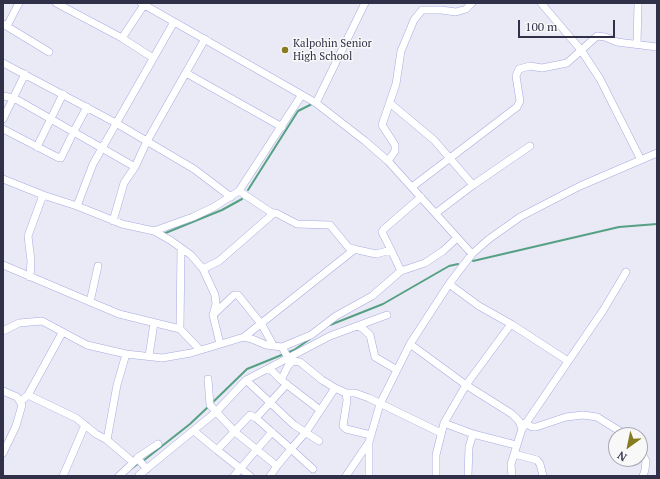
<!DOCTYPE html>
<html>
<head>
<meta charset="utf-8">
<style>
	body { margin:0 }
	#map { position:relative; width:660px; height:479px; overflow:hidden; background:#e9eaf6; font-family:"PT Serif",serif }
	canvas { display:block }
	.frame { position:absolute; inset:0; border:4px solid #303148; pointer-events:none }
	.north { position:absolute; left:608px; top:427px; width:40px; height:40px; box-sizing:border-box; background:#f8f8f8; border:1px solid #a8a8b2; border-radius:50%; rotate:213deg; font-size:11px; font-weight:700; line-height:16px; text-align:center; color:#303148 }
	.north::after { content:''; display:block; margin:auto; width:14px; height:18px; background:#877b20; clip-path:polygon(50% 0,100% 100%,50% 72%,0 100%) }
	.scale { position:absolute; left:518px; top:20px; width:97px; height:18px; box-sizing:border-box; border:2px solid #303148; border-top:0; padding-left:5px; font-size:12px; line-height:14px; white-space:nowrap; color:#303148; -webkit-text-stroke:3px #f8f8f8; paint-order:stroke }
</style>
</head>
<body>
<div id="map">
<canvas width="660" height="479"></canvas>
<div class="frame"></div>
<div class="north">N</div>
<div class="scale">100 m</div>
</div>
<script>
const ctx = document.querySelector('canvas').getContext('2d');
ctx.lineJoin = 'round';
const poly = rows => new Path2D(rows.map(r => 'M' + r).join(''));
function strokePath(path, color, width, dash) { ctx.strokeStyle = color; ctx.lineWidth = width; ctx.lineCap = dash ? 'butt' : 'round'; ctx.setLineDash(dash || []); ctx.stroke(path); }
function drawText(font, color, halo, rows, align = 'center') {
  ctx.font = font + ' "PT Serif",serif'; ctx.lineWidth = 3; ctx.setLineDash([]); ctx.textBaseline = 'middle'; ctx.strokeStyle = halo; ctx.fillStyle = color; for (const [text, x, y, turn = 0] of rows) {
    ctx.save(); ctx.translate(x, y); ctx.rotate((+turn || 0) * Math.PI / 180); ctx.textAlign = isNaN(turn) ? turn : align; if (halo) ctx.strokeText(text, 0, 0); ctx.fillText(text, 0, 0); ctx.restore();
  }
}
const stream = poly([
	[248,190,298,111,312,104],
	[163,234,222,210,242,199],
	[473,261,619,227,657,224],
	[330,325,383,304,449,266,458,264],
	[212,403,247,369,294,350,310,339],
	[143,461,190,424,209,406],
	[131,469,139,463]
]);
const minor = poly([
	[56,3,122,38,153,58],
	[141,3,316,103,365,141,388,161,472,254],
	[541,3,581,50,600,79,641,160],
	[3,24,49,52],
	[7,26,19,3],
	[122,38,144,5],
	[637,45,638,3],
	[3,63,116,123,194,169,231,197],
	[186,73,282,127],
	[3,96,14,98,135,167],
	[316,103,365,3],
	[391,104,434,140,473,185],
	[3,119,25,74],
	[3,129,57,157,61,158,74,131,87,107],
	[37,147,63,94],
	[388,161,395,151,395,145,382,125,396,84,401,51,414,20,422,10,441,10,456,12,466,9,472,3],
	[3,179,43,195,77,206,122,224,154,231,193,217,214,207,239,191,301,96],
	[412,187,517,107,520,101,516,76,519,69,530,66,542,68,567,63,597,36,605,37,617,42,657,47],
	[239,191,272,213,276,213,297,224,330,225,349,248,376,254,391,250,401,271],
	[77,206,93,164,174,22],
	[436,213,473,185,530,146],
	[113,221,124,183,135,167,147,141,205,39],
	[154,231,170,240,191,255,203,269,215,295,216,304,213,315,220,344],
	[391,250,382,232,384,229,421,197],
	[3,265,119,314,180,329,200,350],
	[203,269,219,261,274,213],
	[30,277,31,261,28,236,43,195],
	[449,284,479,306,511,324,568,361],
	[90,302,98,266],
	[213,315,234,295,238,295,262,325,273,345],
	[357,326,387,315],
	[180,329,181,248],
	[3,331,19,323,42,321,87,345,126,354,162,358,191,353,244,337,252,339,266,345,282,347,287,356,293,361,300,362,322,380,335,388,346,393,355,393,369,398,441,433],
	[244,337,355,249],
	[282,347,311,335,336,316,372,296,401,271,425,263,443,251,457,238],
	[149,356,154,323],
	[293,361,288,366,281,380,320,410],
	[269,368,281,380],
	[208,379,210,405,235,432,277,466,291,449,256,418],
	[246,380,294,425,319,441],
	[3,391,17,397,22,405,16,426,3,453],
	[346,393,347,400,343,426,346,429,371,435],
	[28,395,76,418,96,434,107,440,133,462],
	[21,401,28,395,62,333],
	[444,423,473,434,516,445],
	[525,423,532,427,536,427,566,417,583,415,597,417,626,435],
	[522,429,604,309,626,272],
	[194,431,217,450,250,415,256,418,287,384],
	[107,440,117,385,126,354],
	[217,450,250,476],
	[640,450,646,461,645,470,643,476],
	[514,454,537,460,540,464,543,476],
	[147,469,137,458,158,444],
	[313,469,291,449,306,432,335,388],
	[139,475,216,412,246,380,330,336,357,326,362,328,370,335,375,357,397,370],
	[63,476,85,425],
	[119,476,136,460],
	[234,476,272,432],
	[270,476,277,466],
	[346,476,369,442],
	[369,476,369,442,380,404,410,344],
	[436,476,436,455,444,423,466,385,511,324],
	[468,476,469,447,473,434],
	[512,476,511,464,522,429,519,421,512,414,466,385,410,344,449,284,472,254,489,239,520,217,580,186,657,153]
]);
const markers = [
	[285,50,4,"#877b20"]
];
const poiNames = [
	["Kalpohin Senior",293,44],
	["High School",293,57]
];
strokePath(stream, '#56a084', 2);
strokePath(minor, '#a6aae1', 8);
strokePath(minor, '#fff', 7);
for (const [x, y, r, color] of markers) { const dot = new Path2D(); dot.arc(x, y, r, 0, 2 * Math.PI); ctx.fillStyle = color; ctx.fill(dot); strokePath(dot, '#f8f8f8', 1.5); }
drawText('11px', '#303148', '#f8f8f8', poiNames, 'left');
</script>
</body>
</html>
